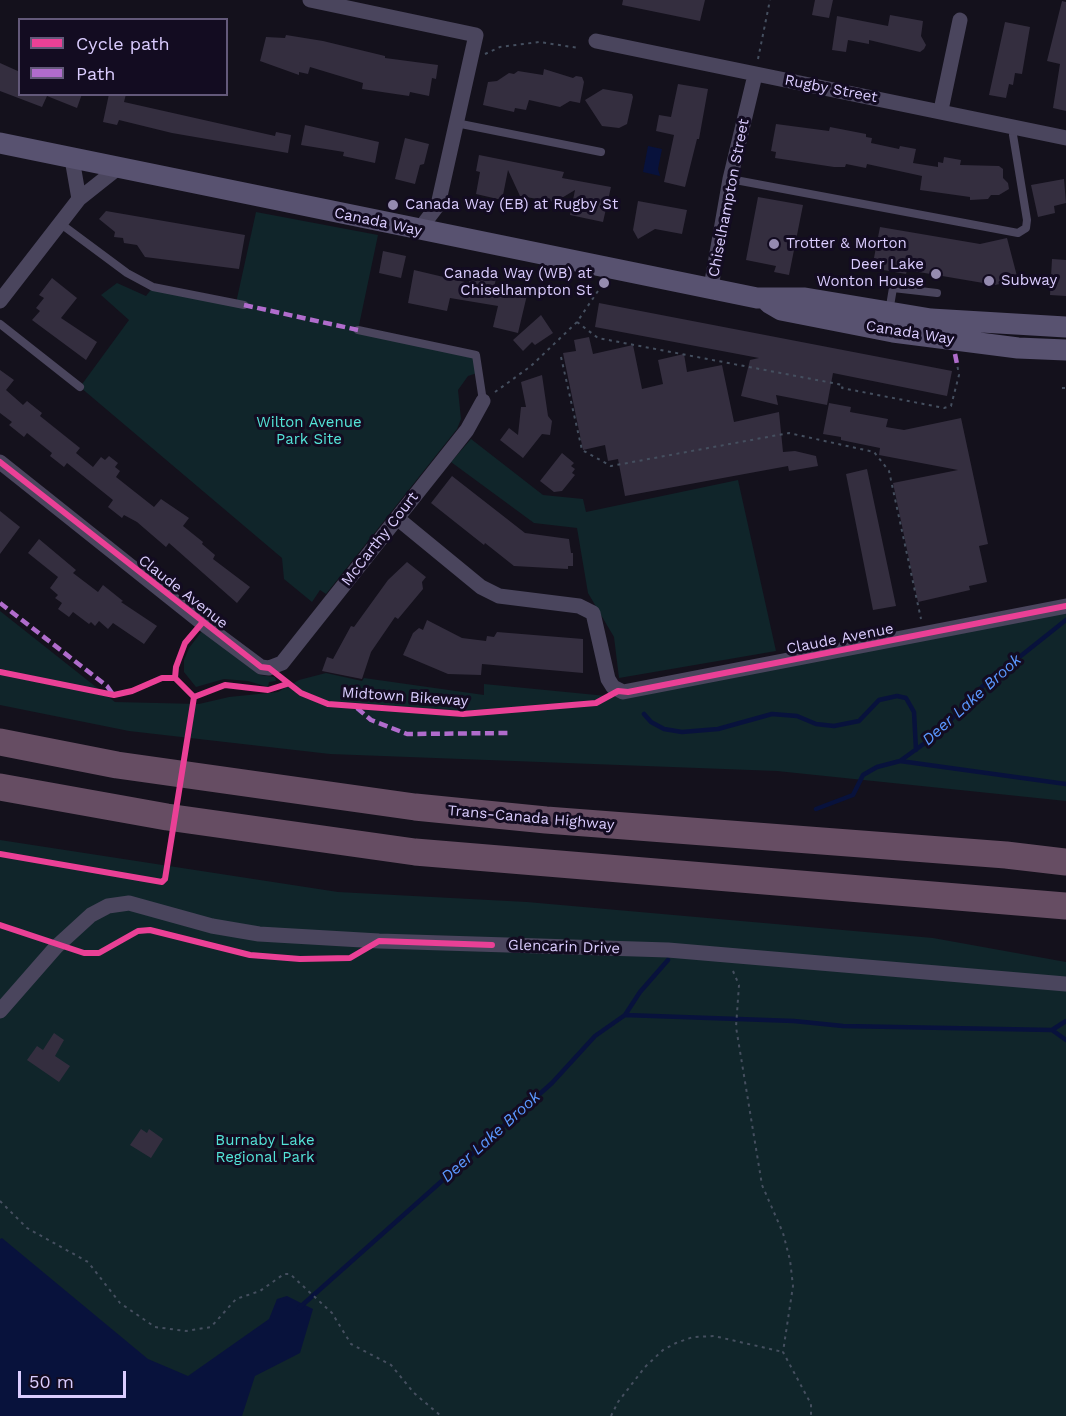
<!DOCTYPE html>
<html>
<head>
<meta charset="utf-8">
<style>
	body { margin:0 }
	#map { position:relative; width:1066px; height:1416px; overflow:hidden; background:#14111c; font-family:"Work Sans",sans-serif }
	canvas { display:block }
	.legend { position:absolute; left:18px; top:18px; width:210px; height:78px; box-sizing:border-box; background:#130c21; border:2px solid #63597a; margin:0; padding:8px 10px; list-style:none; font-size:18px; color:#dbcdff }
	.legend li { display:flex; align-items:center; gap:12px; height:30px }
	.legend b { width:30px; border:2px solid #63597a }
	.scale { position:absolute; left:18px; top:1371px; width:108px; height:27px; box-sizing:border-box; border:3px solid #dbcdff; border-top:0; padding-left:8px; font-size:18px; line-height:21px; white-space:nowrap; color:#dbcdff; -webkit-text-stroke:4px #130c21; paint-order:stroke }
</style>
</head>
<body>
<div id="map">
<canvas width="1066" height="1416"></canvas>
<ul class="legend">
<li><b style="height:8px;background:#ea4096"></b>Cycle path</li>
<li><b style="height:8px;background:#b06ccc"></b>Path</li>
</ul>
<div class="scale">50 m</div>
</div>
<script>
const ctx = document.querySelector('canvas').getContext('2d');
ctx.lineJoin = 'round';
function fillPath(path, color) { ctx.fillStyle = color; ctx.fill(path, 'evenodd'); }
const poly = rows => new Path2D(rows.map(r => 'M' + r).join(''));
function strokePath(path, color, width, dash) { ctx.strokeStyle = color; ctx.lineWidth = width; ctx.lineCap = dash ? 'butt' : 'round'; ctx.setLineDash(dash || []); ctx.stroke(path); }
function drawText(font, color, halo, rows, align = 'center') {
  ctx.font = font + ' "Work Sans",sans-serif'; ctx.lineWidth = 6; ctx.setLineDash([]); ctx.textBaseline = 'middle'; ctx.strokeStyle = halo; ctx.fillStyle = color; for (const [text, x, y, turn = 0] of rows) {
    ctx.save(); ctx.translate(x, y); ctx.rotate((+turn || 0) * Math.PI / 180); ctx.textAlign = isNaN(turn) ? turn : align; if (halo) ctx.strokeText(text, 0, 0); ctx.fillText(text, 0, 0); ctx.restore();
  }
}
const green = poly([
	[256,212,378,235,358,330,476,355,477,373,468,376,458,390,461,419,457,429,326,594,320,590,312,602,284,579,282,558,80,387,129,320,101,295,117,283,146,296,153,287,236,303],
	[471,439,543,495,583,499,586,512,738,480,776,651,619,678,614,637,588,593,577,528,534,523,451,462],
	[0,611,115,702,199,704,229,697,278,692,299,680,326,673,362,681,364,678,484,695,484,684,627,698,1066,611,1066,801,777,771,330,754,129,731,0,705],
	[202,631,260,675,275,677,276,681,269,682,268,687,248,681,224,679,196,687,184,672,184,660,189,648],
	[0,840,338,892,527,902,933,938,1066,962,1066,1416,0,1416]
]);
const water = poly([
	[648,146,662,149,658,169,660,176,643,172],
	[2,1238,148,1359,188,1376,269,1319,277,1299,287,1296,313,1309,300,1353,255,1376,242,1416,0,1416,0,1239]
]);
const stream = poly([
	[644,714,651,722,664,729,682,732,718,729,772,714,797,716,816,724,834,726,859,721,879,700,897,696,906,698,914,712,916,750],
	[900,761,1066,784],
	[816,809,853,795,863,775,877,767,900,761,936,735,983,686,1066,620],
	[625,1015,794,1021,843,1026,1052,1030,1066,1040],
	[1052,1030,1066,1021],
	[299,1308,552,1083,595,1036,625,1015,640,992,668,960]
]);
const building = poly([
	[623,0,705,0,700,21,622,5],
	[815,0,833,0,829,18,812,15],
	[1062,1,1066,2,1066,111,1053,108,1060,64,1047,61],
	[890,15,923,21,921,36,926,45,924,49,920,52,869,40,869,44,848,40,846,52,832,50,837,16,888,26],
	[1005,22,1030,27,1022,74,1015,73,1013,85,1009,84,1006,98,989,95],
	[286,35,323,41,385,56,385,58,438,65,436,79,432,78,429,96,410,92,409,96,362,89,363,83,310,67,308,74,299,72,299,75,260,61,266,37,285,38],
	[0,63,20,72,20,94,82,94,77,108,47,96,42,107,0,91],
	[544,69,573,78,576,76,582,77,584,82,580,103,570,101,560,107,529,100,526,110,515,108,514,112,483,105,488,82,497,81,509,73,514,74,518,71,543,75],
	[678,84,708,89,699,139,697,139,685,187,664,182,674,135,656,131,659,115,671,117],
	[603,89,632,94,633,97,627,124,619,128,602,126,585,100],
	[109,94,126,94,124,102,235,127,275,136,276,132,291,135,288,153,172,133,119,120,117,125,103,122],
	[776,124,829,131,830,127,866,134,866,137,872,138,871,143,899,149,900,146,916,149,913,163,938,167,938,162,943,163,944,157,961,160,960,165,999,166,1003,169,1003,178,1008,183,1009,189,999,195,991,195,988,199,970,200,970,197,920,190,922,176,867,164,866,168,846,164,845,167,834,167,775,158,776,152,771,151],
	[305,125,379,142,375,163,343,156,344,152,301,145],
	[405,138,429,144,424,164,420,165,415,184,395,179],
	[479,155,564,172,562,178,611,187,603,222,570,215,575,190,555,202,520,196,508,170,502,200,476,194,480,172,476,171],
	[1064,179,1066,203,1054,206,1055,213,1038,217,1031,185],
	[758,197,803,205,789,275,774,272,776,266,746,260],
	[638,201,687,210,682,234,655,229,638,239,633,230],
	[106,211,245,235,239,269,145,257,137,245,124,243,123,238,114,237,115,232,99,219],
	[880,227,980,244,1007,238,1018,280,995,285,907,270,906,274,872,268],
	[383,251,406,256,401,278,379,273],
	[1052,259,1066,260,1066,296,1050,295],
	[414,270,469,283,471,274,496,279,494,287,527,295,518,333,493,327,498,306,450,298,447,311,408,303],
	[52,278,77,298,61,318,97,342,86,360,32,320,40,311,36,308,44,298,39,295],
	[599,303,952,371,947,396,833,373,827,405,776,395,778,405,741,396,750,360,759,358,595,327],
	[541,315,553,333,535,345,532,342,523,351,513,340],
	[589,337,593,354,633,345,642,389,663,384,658,360,684,354,687,372,722,365,734,422,779,412,783,452,795,451,816,456,818,466,789,471,788,466,625,496,618,459,608,461,605,445,583,450,563,353,576,351,574,340],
	[0,370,14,380,6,390,23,405,27,401,42,413,40,416,80,448,76,453,93,467,101,457,105,460,109,456,118,463,115,467,120,471,116,477,154,507,161,499,189,518,183,526,203,542,202,544,215,555,213,559,250,587,237,603,169,543,166,547,137,522,124,515,122,518,108,507,113,500,67,463,64,467,50,456,52,453,27,433,24,437,9,425,12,422,0,413],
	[542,375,548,416,552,421,550,435,542,434,523,458,500,440,509,428,518,435,521,407,526,407,521,382],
	[829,403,851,407,850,412,888,419,886,427,904,430,961,418,988,544,979,546,987,582,969,586,970,590,918,602,893,483,958,470,879,455,880,448,841,440,841,437,823,434],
	[562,453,574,463,571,466,575,469,572,473,575,475,562,491,554,492,540,481],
	[867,469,896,606,873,610,846,474],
	[452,476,525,533,569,539,571,553,573,553,573,566,568,566,568,569,514,566,485,543,484,545,431,503],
	[0,511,20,527,0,554],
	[39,539,76,570,73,573,98,592,103,585,123,601,121,602,157,626,144,644,113,623,108,629,99,621,95,626,91,622,89,624,73,612,69,617,58,609,62,603,55,598,58,595,50,588,58,577,28,553],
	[407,562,426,577,422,582,423,589,398,619,395,617,371,652,362,679,322,671,327,657,333,659,351,626,354,627,388,580],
	[427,620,462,638,486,641,487,636,494,637,497,632,583,639,583,673,482,664,481,675,448,674,403,655,413,633,419,628,423,630],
	[54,1033,64,1040,55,1056,70,1066,59,1082,27,1060,37,1046,43,1050],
	[141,1129,147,1133,149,1129,163,1139,151,1158,130,1145]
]);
const path = poly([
	[485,54,500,47,539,42,579,48],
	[758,59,770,0],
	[577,322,598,338,843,385,842,388,944,408,951,406,959,375,957,364],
	[561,357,582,450,611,466,789,433,874,452,889,471,921,619],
	[1062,388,1066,388],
	[495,392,531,366,577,322,602,285],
	[733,971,739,985,736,1027,762,1185,783,1233,790,1260,793,1286,783,1352,811,1404,811,1416],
	[0,1201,27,1228,88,1262,120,1303,155,1327,186,1331,211,1327,236,1299,260,1291,284,1274,290,1274,332,1313,351,1344,391,1365,414,1393,441,1416],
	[611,1416,618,1402,645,1367,663,1350,676,1343,693,1337,714,1336,783,1352]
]);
const service = poly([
	[456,123,601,152],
	[730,179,1018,233,1026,228,1027,220,1013,135,1015,128],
	[61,224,127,273,153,287,244,305],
	[889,312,893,288,937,293],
	[0,324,80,387],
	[358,330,476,355,483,401]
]);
const minor = poly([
	[310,0,476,35,438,205,419,230],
	[596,41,1066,138],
	[941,110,960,20],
	[72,159,79,199],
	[711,287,730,179,755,75],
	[0,301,79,199,118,168],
	[0,462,202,623,261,667,269,668,282,663,467,430,483,401],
	[397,518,481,587,499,596,579,606,593,613,608,679,613,687,623,692,1066,606],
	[0,1011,56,947,91,915,108,906,129,903,212,926,259,934,379,941,668,950,1066,984]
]);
const secondary = poly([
	[0,143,757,298,805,298,931,319,1066,327],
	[769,303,781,310,893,332,1018,348,1066,350]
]);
const motorway = poly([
	[0,742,117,765,415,807,546,820,1006,855,1066,862],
	[0,787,167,817,415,852,1066,906]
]);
const quiet = poly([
	[244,305,358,330],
	[955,354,957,364],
	[0,603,107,686,112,693],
	[357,708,371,720,407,734,509,733]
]);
const cycleway = poly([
	[0,462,261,667,269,668,301,693,328,704,463,714,596,703,618,691,628,692,1066,606],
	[0,672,114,695,132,691,162,678,175,678],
	[194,697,225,685,268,690,287,684],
	[194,697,175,678,176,667,185,643,202,623],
	[0,854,162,882,165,879,194,697],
	[0,925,84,953,99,953,138,931,150,930,250,955,300,959,350,958,379,941,492,945]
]);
const markers = [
	[393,205,6,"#958bb0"],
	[774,244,6,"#958bb0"],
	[936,274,6,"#958bb0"],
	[989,281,6,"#958bb0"],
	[604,283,6,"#958bb0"]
];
const streetNames = [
	["Rugby Street",831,89,11],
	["Chiselhampton Street",729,198,-79],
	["Canada Way",378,222,12],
	["Canada Way",910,333,9],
	["McCarthy Court",380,539,-52],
	["Claude Avenue",183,592,38],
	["Claude Avenue",840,639,-11],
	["Midtown Bikeway",405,697,4],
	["Trans-Canada Highway",531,818,5],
	["Glencarin Drive",564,947,2]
];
const poiNames = [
	["Canada Way (EB) at Rugby St",405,205],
	["Trotter & Morton",786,244],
	["Deer Lake",924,265,"right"],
	["Wonton House",924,282,"right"],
	["Canada Way (WB) at",592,274,"right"],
	["Chiselhampton St",592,291,"right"],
	["Subway",1001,281]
];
const parkNames = [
	["Wilton Avenue",309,423],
	["Park Site",309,440],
	["Burnaby Lake",265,1141],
	["Regional Park",265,1158]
];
const waterNames = [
	["Deer Lake Brook",972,700,-42],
	["Deer Lake Brook",491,1137,-42]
];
fillPath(green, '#10252a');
fillPath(water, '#08123c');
strokePath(stream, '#08123c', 4.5);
fillPath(building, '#342e3f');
strokePath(path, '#454f5f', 2, [3, 4.5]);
strokePath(service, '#4a455d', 8);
strokePath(minor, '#4a455d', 15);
strokePath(secondary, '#585270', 21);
strokePath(motorway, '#664d63', 27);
strokePath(quiet, '#b06ccc', 4.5, [9, 4.5]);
strokePath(cycleway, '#ea4096', 6);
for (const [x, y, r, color] of markers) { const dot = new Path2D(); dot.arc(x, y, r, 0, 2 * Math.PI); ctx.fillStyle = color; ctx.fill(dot); strokePath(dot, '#130c21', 2); }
drawText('15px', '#dbcdff', '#130c21', streetNames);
drawText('15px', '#dbcdff', '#130c21', poiNames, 'left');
drawText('15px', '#54e4d8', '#130c21', parkNames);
drawText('italic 16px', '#5b97ff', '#130c21', waterNames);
</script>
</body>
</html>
